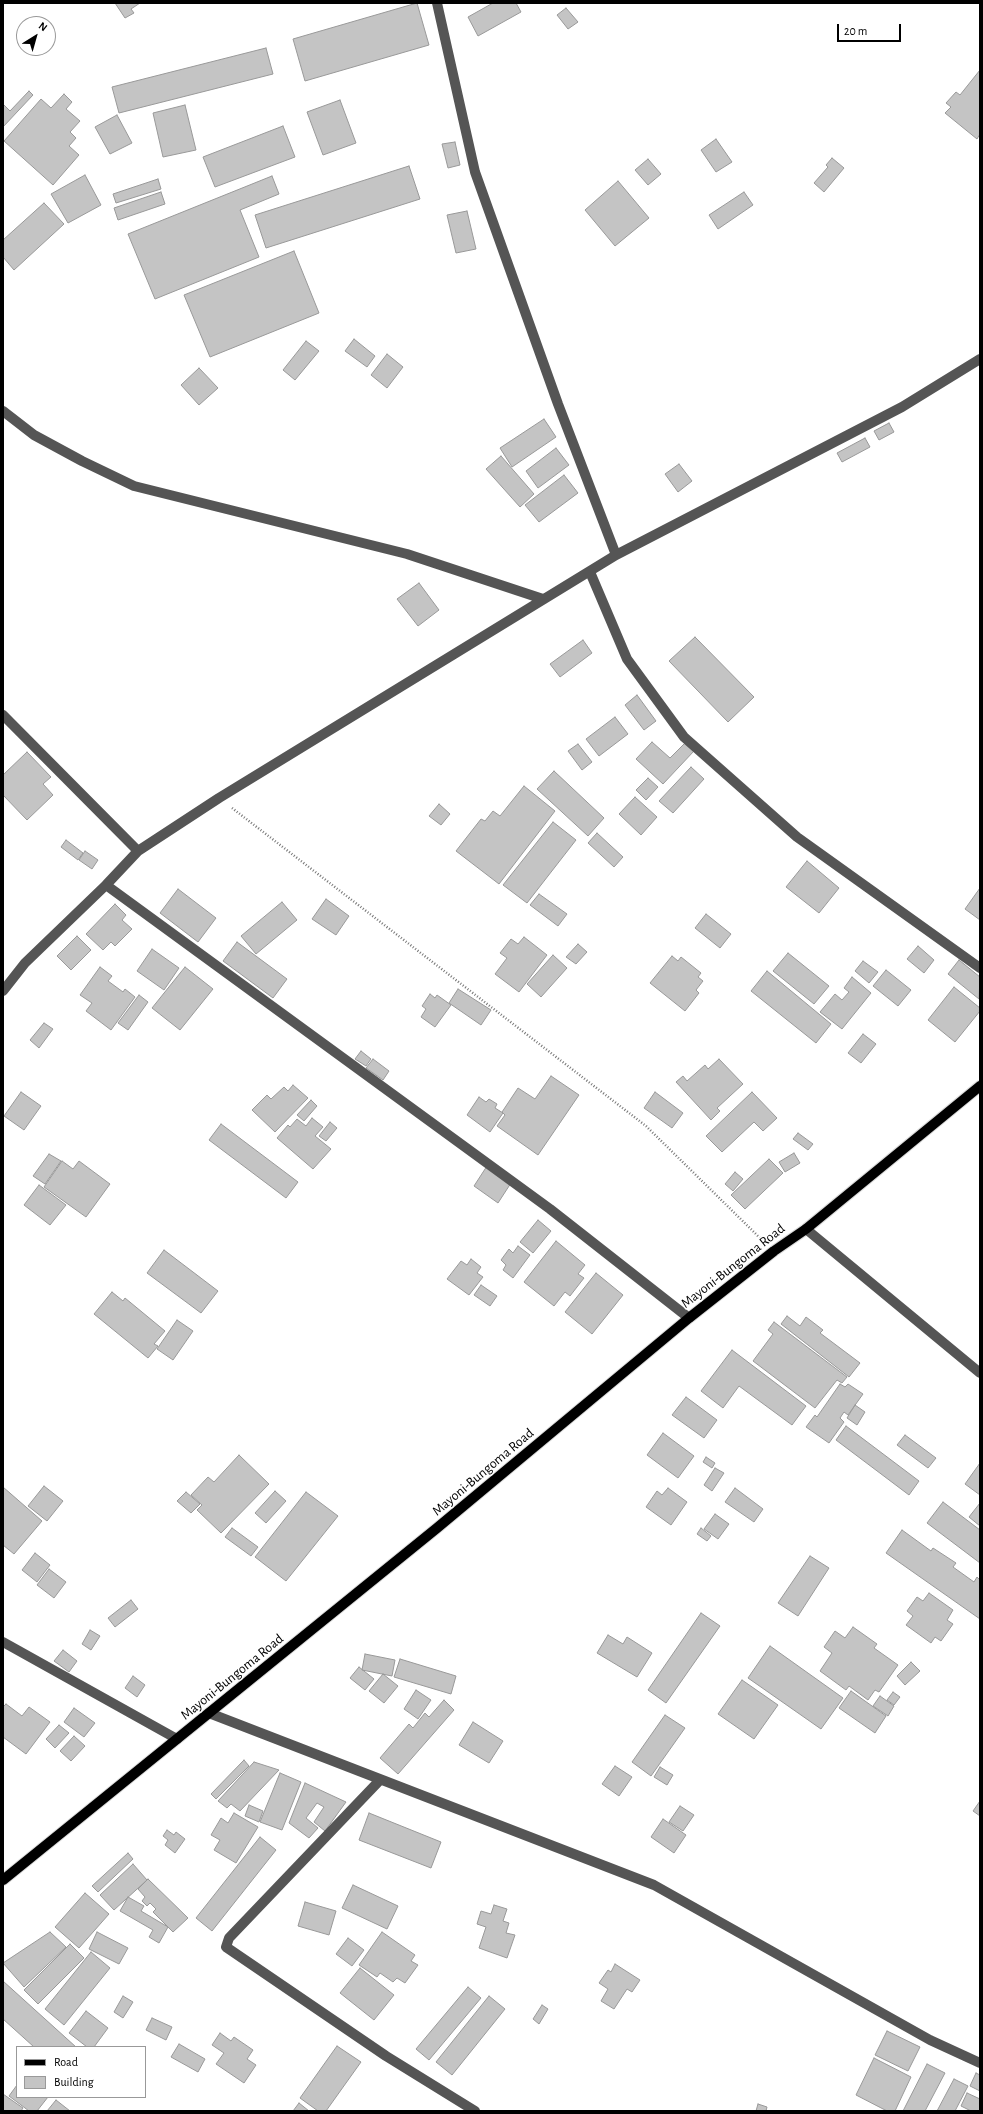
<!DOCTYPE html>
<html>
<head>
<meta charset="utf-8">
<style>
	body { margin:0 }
	#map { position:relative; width:983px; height:2114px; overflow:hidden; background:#fff; font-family:"Alegreya Sans",sans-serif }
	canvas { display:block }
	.frame { position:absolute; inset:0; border:4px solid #000; pointer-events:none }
	.legend { position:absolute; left:16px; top:2046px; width:130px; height:52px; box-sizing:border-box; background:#fff; border:1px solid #999; margin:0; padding:5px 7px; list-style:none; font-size:12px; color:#000 }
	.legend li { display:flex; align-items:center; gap:8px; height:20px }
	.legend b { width:20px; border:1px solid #999 }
	.north { position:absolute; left:16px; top:16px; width:40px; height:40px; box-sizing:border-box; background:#fff; border:1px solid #999; border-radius:50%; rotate:37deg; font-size:11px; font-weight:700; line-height:16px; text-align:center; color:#000 }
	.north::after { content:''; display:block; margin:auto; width:14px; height:18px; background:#000; clip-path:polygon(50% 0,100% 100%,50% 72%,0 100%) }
	.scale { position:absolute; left:837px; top:24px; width:64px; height:18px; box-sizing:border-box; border:2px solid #000; border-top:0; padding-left:5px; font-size:12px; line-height:14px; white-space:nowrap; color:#000; -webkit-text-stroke:3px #fff; paint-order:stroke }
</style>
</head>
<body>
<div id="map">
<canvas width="983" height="2114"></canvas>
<div class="frame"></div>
<ul class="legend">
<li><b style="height:5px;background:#000"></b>Road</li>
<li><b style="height:11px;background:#c4c4c4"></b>Building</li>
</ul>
<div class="north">N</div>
<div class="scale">20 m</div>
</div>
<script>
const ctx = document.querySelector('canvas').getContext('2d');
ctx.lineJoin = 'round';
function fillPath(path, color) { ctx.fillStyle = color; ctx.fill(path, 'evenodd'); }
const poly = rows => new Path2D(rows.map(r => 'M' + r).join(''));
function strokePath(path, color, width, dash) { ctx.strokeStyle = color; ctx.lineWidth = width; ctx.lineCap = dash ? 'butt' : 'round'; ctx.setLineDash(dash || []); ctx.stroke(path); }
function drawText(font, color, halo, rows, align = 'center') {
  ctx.font = font + ' "Alegreya Sans",sans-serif'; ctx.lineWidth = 3; ctx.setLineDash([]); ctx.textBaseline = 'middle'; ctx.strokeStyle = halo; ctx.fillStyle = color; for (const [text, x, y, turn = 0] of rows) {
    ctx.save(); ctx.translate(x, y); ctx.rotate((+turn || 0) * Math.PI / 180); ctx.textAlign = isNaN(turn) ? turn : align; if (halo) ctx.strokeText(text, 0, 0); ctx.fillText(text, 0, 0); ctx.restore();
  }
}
const building = poly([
	[115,3,140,3,131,9,134,13,125,18,115,3],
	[417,3,429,45,305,81,293,39,417,3],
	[493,3,516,3,521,12,478,36,468,17,493,3],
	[566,8,578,22,568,29,557,15,566,8],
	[266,48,273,74,119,113,112,87,266,48],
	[980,70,980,134,977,139,945,113,951,107,946,103,956,92,960,95,980,70],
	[29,91,33,95,3,127,3,106,4,105,10,111,29,91],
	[64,94,72,102,66,109,80,121,70,132,76,138,69,146,79,155,53,185,4,141,41,99,51,108,64,94],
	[340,100,356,143,323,155,307,112,340,100],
	[185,105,196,150,163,157,153,113,185,105],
	[117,115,132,143,110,154,95,127,117,115],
	[283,126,295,157,215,187,203,157,283,126],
	[716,139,732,162,716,172,701,150,716,139],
	[455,142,460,165,448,168,442,144,455,142],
	[832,158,844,168,824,192,814,183,828,167,826,165,832,158],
	[648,159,661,174,648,185,635,170,648,159],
	[409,166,420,199,266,248,255,215,409,166],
	[85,175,101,205,68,223,51,194,85,175],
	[272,176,279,194,240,210,259,257,155,299,128,234,272,176],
	[158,179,161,189,116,203,113,194,158,179],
	[618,181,649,218,615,246,585,210,618,181],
	[161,192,165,204,118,220,114,208,161,192],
	[744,192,753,205,718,229,709,215,744,192],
	[44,203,64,224,14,270,3,257,3,240,44,203],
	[467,211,476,249,456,253,447,215,467,211],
	[294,251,319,313,210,357,184,295,294,251],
	[354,339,375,356,367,367,345,351,354,339],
	[306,341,319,351,295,380,283,370,306,341],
	[387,354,403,367,387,388,371,375,387,354],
	[199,368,218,388,199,405,181,385,199,368],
	[544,419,556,437,512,467,500,448,544,419],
	[889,423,894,432,879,440,874,431,889,423],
	[865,438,870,447,842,462,837,453,865,438],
	[556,448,569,465,538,488,526,471,556,448],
	[501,456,534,494,520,507,486,469,501,456],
	[679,464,692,481,678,492,665,474,679,464],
	[564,475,578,493,539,522,525,505,564,475],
	[419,583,439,610,418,626,397,599,419,583],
	[695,637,754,697,728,722,669,661,695,637],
	[583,640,592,653,560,677,550,664,583,640],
	[637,695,656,721,644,730,625,705,637,695],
	[615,717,628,734,599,756,586,739,615,717],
	[652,742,670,758,685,743,694,751,663,784,636,759,652,742],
	[578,744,592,762,582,770,568,751,578,744],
	[27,752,51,777,43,784,53,795,27,820,3,795,3,775,27,752],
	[691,767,704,779,673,813,659,801,691,767],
	[554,771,604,818,588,836,537,789,554,771],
	[648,778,658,787,646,800,636,790,648,778],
	[524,786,555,811,499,884,456,851,481,819,485,821,493,811,500,816,524,786],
	[635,797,657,817,641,835,619,814,635,797],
	[439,804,450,814,441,825,429,816,439,804],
	[553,822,576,840,527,903,503,885,553,822],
	[597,833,623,857,614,867,588,843,597,833],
	[66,840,83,853,78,860,61,847,66,840],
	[85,851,98,860,92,869,79,860,85,851],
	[807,861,839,888,819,913,786,887,807,861],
	[980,888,980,920,965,909,980,888],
	[178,889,216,918,198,942,160,913,178,889],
	[539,894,567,914,558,926,530,905,539,894],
	[326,899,349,916,336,935,312,919,326,899],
	[282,902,297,920,256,954,241,936,282,902],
	[115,904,126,915,122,920,132,929,115,946,111,942,103,950,86,934,115,904],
	[706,914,731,934,720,948,695,928,706,914],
	[77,936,91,950,71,970,57,956,77,936],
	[524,937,547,955,519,992,495,974,507,958,500,953,511,939,518,944,524,937],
	[237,942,287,979,273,998,223,961,237,942],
	[578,944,587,952,576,964,566,957,578,944],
	[918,946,934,960,924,973,907,959,918,946],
	[152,949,179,968,164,990,137,971,152,949],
	[788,953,829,986,814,1004,773,971,788,953],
	[553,955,567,968,541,997,527,984,553,955],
	[672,956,678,961,681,957,701,973,698,977,703,981,696,990,699,993,685,1011,650,983,672,956],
	[959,960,980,977,979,999,948,974,959,960],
	[863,961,878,972,869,983,855,971,863,961],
	[100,967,112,976,108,981,123,992,125,989,135,997,111,1030,86,1011,92,1003,80,995,100,967],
	[185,967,213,989,180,1030,152,1008,185,967],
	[886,970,911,990,898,1006,873,986,886,970],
	[767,971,831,1024,816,1043,751,991,767,971],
	[852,977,871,993,842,1029,820,1012,835,994,842,1000,849,992,844,988,852,977],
	[954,987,980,1008,980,1011,955,1042,928,1020,954,987],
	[458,989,491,1010,481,1025,449,1003,458,989],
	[430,994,435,998,437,995,451,1005,435,1027,421,1017,426,1009,422,1006,430,994],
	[139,995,148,1002,128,1030,118,1023,139,995],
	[44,1023,53,1029,39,1048,30,1040,44,1023],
	[863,1034,876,1044,861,1063,848,1053,863,1034],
	[361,1051,371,1059,366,1066,355,1059,361,1051],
	[373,1059,389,1071,383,1080,366,1068,373,1059],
	[719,1059,743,1084,717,1108,720,1111,711,1120,676,1082,683,1076,687,1081,705,1065,708,1069,719,1059],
	[551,1076,579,1095,538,1155,497,1126,505,1115,502,1112,518,1088,535,1099,551,1076],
	[293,1085,308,1098,275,1132,252,1110,267,1095,271,1099,284,1087,288,1091,293,1085],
	[21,1092,41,1106,24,1130,4,1116,21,1092],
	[655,1092,683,1113,672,1128,644,1108,655,1092],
	[752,1092,777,1118,763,1131,754,1122,722,1152,706,1136,752,1092],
	[479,1097,486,1102,489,1099,497,1104,495,1108,503,1113,490,1132,467,1115,479,1097],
	[311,1100,317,1106,304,1121,297,1115,311,1100],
	[312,1118,323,1127,315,1136,331,1149,313,1169,277,1138,288,1125,290,1127,297,1119,306,1126,312,1118],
	[330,1122,337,1128,326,1141,319,1136,330,1122],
	[221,1124,298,1182,286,1198,209,1140,221,1124],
	[798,1133,813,1144,808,1150,793,1139,798,1133],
	[794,1153,800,1163,785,1172,779,1162,794,1153],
	[49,1154,61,1161,45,1184,33,1176,49,1154],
	[769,1159,783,1173,745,1209,731,1195,769,1159],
	[62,1161,73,1169,79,1161,110,1184,86,1217,44,1187,62,1161],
	[487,1166,511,1183,498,1203,474,1186,487,1166],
	[735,1172,743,1179,733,1191,725,1184,735,1172],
	[39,1185,66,1205,50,1225,24,1205,39,1185],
	[538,1220,551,1231,533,1253,520,1242,538,1220],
	[556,1241,585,1265,578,1274,584,1278,570,1296,565,1292,554,1306,524,1282,556,1241],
	[518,1246,530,1255,513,1278,503,1270,506,1265,501,1260,509,1249,513,1253,518,1246],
	[164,1250,218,1291,201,1313,147,1273,164,1250],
	[471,1259,481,1267,477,1273,483,1277,469,1295,447,1279,461,1261,467,1265,471,1259],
	[596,1273,623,1295,592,1334,565,1312,596,1273],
	[481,1285,497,1296,490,1306,474,1295,481,1285],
	[112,1292,123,1301,125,1298,165,1331,154,1344,158,1346,148,1358,94,1314,112,1292],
	[787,1316,800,1326,806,1317,823,1330,820,1333,860,1363,849,1377,781,1324,787,1316],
	[177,1320,193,1331,173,1360,157,1349,177,1320],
	[774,1322,847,1377,842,1383,837,1380,815,1408,753,1361,773,1334,768,1330,774,1322],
	[732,1350,806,1406,792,1425,739,1386,723,1408,701,1391,732,1350],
	[840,1384,845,1387,848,1384,863,1394,848,1415,844,1412,840,1418,844,1422,829,1443,806,1427,815,1415,817,1417,840,1384],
	[686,1397,717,1420,704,1438,672,1415,686,1397],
	[855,1405,865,1412,857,1425,847,1418,855,1405],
	[846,1426,919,1481,909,1495,836,1440,846,1426],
	[663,1433,694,1456,678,1478,647,1455,663,1433],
	[905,1435,936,1458,928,1468,897,1445,905,1435],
	[239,1455,269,1484,221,1533,197,1510,202,1505,191,1495,208,1477,214,1482,239,1455],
	[706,1457,715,1463,712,1468,703,1462,706,1457],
	[980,1463,980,1495,965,1484,980,1463],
	[715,1468,724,1473,712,1491,704,1485,715,1468],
	[44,1486,63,1501,47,1521,28,1506,44,1486],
	[3,1487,42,1521,14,1554,3,1545,3,1487],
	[668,1488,687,1502,671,1525,646,1507,657,1491,662,1495,668,1488],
	[735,1488,763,1509,754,1522,725,1502,735,1488],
	[275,1491,286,1501,266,1523,255,1513,275,1491],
	[186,1492,200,1504,191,1513,177,1501,186,1492],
	[306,1492,338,1516,286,1581,255,1557,306,1492],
	[943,1502,980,1530,980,1563,927,1523,943,1502],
	[980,1503,980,1526,969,1517,980,1503],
	[715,1514,729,1524,718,1539,704,1529,715,1514],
	[232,1528,258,1547,251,1556,225,1537,232,1528],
	[701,1528,711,1536,707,1541,697,1534,701,1528],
	[902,1530,931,1551,933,1548,956,1563,953,1567,974,1582,977,1577,980,1580,980,1619,886,1553,902,1530],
	[35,1553,50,1565,37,1582,22,1570,35,1553],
	[810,1556,829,1568,798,1616,778,1603,810,1556],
	[49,1569,66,1582,54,1598,37,1585,49,1569],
	[929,1593,953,1610,947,1620,953,1624,941,1641,935,1637,931,1643,906,1625,913,1616,907,1611,917,1597,923,1601,929,1593],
	[131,1600,138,1609,115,1627,108,1618,131,1600],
	[701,1613,720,1626,666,1703,648,1690,701,1613],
	[853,1627,877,1644,874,1648,898,1665,879,1692,875,1690,868,1700,849,1686,846,1690,820,1671,832,1653,824,1647,835,1631,845,1638,853,1627],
	[90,1630,100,1636,91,1650,82,1644,90,1630],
	[608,1635,623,1644,627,1637,652,1653,637,1677,597,1653,608,1635],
	[770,1646,843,1698,821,1729,748,1678,770,1646],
	[63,1650,77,1661,69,1672,54,1661,63,1650],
	[365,1654,395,1660,392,1676,362,1670,365,1654],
	[400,1659,456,1676,451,1694,394,1677,400,1659],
	[911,1662,920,1671,905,1685,897,1676,911,1662],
	[359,1667,374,1679,365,1690,350,1678,359,1667],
	[383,1674,398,1686,384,1703,369,1691,383,1674],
	[133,1676,145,1685,137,1697,125,1688,133,1676],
	[742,1680,778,1705,754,1739,718,1714,742,1680],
	[416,1690,431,1700,418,1719,404,1709,416,1690],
	[851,1691,886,1716,875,1733,839,1708,851,1691],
	[893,1692,900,1697,894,1705,887,1700,893,1692],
	[880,1696,894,1706,888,1716,873,1706,880,1696],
	[444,1700,454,1710,398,1774,380,1758,409,1724,413,1728,425,1713,429,1717,444,1700],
	[6,1704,22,1716,29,1707,50,1722,26,1754,3,1737,3,1707,6,1704],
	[74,1708,95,1723,84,1737,64,1722,74,1708],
	[665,1715,685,1728,651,1776,632,1762,665,1715],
	[473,1722,503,1741,489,1763,459,1745,473,1722],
	[59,1725,69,1733,55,1748,46,1739,59,1725],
	[74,1736,85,1746,71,1761,60,1751,74,1736],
	[244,1760,249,1766,216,1799,211,1794,244,1760],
	[254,1762,279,1770,240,1811,231,1804,227,1808,218,1801,254,1762],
	[615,1766,632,1777,619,1796,602,1784,615,1766],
	[660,1767,673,1775,667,1785,654,1777,660,1767],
	[280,1773,301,1782,282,1830,260,1822,280,1773],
	[305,1783,346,1802,325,1831,314,1822,324,1807,317,1803,306,1818,318,1828,309,1838,289,1823,305,1783],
	[980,1801,980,1816,973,1811,980,1801],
	[249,1805,263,1811,259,1822,245,1816,249,1805],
	[680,1806,694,1815,683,1831,669,1822,680,1806],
	[234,1813,258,1827,236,1863,214,1850,220,1840,211,1835,221,1818,228,1823,234,1813],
	[369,1813,441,1842,431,1868,359,1840,369,1813],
	[663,1819,686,1835,674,1853,651,1837,663,1819],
	[167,1830,174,1835,176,1832,185,1839,175,1853,165,1845,168,1840,163,1836,167,1830],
	[260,1837,276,1850,212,1931,196,1918,260,1837],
	[128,1853,133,1859,98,1892,92,1886,128,1853],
	[133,1864,147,1880,114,1910,100,1895,133,1864],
	[148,1879,188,1918,173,1932,153,1912,156,1909,150,1903,147,1906,142,1901,145,1897,138,1889,148,1879],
	[353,1885,398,1906,387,1929,342,1908,353,1885],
	[85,1893,109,1914,79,1948,55,1927,85,1893],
	[128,1897,144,1906,141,1911,168,1927,159,1943,149,1937,153,1930,120,1911,128,1897],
	[305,1902,336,1911,329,1935,298,1926,305,1902],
	[494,1905,507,1909,503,1921,509,1923,506,1933,515,1935,507,1958,479,1948,486,1927,477,1924,481,1911,491,1914,494,1905],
	[50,1932,66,1947,24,1987,3,1963,50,1932],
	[97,1932,128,1948,119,1964,89,1949,97,1932],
	[382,1932,415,1955,411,1961,418,1965,405,1983,397,1978,393,1982,380,1973,377,1977,359,1965,382,1932],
	[348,1938,364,1950,352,1966,336,1954,348,1938],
	[70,1944,84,1958,38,2004,24,1990,70,1944],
	[91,1952,110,1968,64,2025,45,2009,91,1952],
	[615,1964,640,1980,632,1992,627,1989,614,2009,601,2001,608,1989,599,1983,608,1970,611,1972,615,1964],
	[360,1968,394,1995,374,2020,340,1993,360,1968],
	[3,1981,76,2047,34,2047,3,2019,3,1981],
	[468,1987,481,1998,429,2060,416,2049,468,1987],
	[123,1996,133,2002,123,2018,114,2012,123,1996],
	[489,1996,505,2009,452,2075,436,2062,489,1996],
	[542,2005,548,2009,539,2024,533,2019,542,2005],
	[86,2011,108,2028,94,2047,87,2047,69,2033,86,2011],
	[152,2018,172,2027,166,2040,146,2030,152,2018],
	[887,2031,920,2047,908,2071,875,2055,887,2031],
	[220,2033,231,2041,234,2037,253,2050,247,2059,256,2065,244,2083,216,2064,224,2053,212,2045,220,2033],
	[179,2044,205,2059,198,2072,171,2057,179,2044],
	[337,2046,361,2062,326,2111,318,2111,300,2098,337,2046],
	[874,2058,911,2077,895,2111,887,2111,856,2095,874,2058],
	[927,2064,945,2073,925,2111,903,2111,927,2064],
	[976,2073,980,2075,980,2091,970,2086,976,2073],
	[954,2079,968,2086,955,2111,937,2111,954,2079],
	[17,2085,17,2097,48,2097,37,2111,29,2111,9,2096,17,2085],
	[967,2093,980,2099,980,2111,971,2111,961,2106,967,2093],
	[3,2094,23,2108,21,2111,3,2111,3,2094],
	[56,2100,70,2111,47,2111,56,2100],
	[299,2103,309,2111,293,2111,299,2103],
	[758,2104,767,2107,766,2111,756,2111,758,2104]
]);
const path = poly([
	[232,808,646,1126,762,1240]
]);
const minor = poly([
	[437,3,475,172,558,404,616,555],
	[3,411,34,435,82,461,134,486,407,554,543,599],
	[590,572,627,659,684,737,797,837,980,968],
	[3,715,138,851],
	[106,885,550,1209,689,1318],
	[3,991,25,963,106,885,138,851,219,798,616,555,902,407,980,359],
	[806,1229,980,1373],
	[3,1642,177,1739],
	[209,1713,654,1885,930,2040,980,2063],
	[380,1780,229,1938,226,1947,386,2056,475,2111]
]);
const major = poly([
	[3,1880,437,1528,689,1318,774,1251,806,1229,980,1086]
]);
const streetNames = [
	["Mayoni-Bungoma Road",733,1266,-38],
	["Mayoni-Bungoma Road",483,1472,-40],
	["Mayoni-Bungoma Road",232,1677,-39]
];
fillPath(building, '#c4c4c4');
strokePath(building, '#999', 1);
strokePath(major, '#dbdbdb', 12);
strokePath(path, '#777', 2.5, [1, 2]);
strokePath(minor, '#555', 10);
strokePath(major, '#000', 10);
drawText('14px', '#000', '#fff', streetNames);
</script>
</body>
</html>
